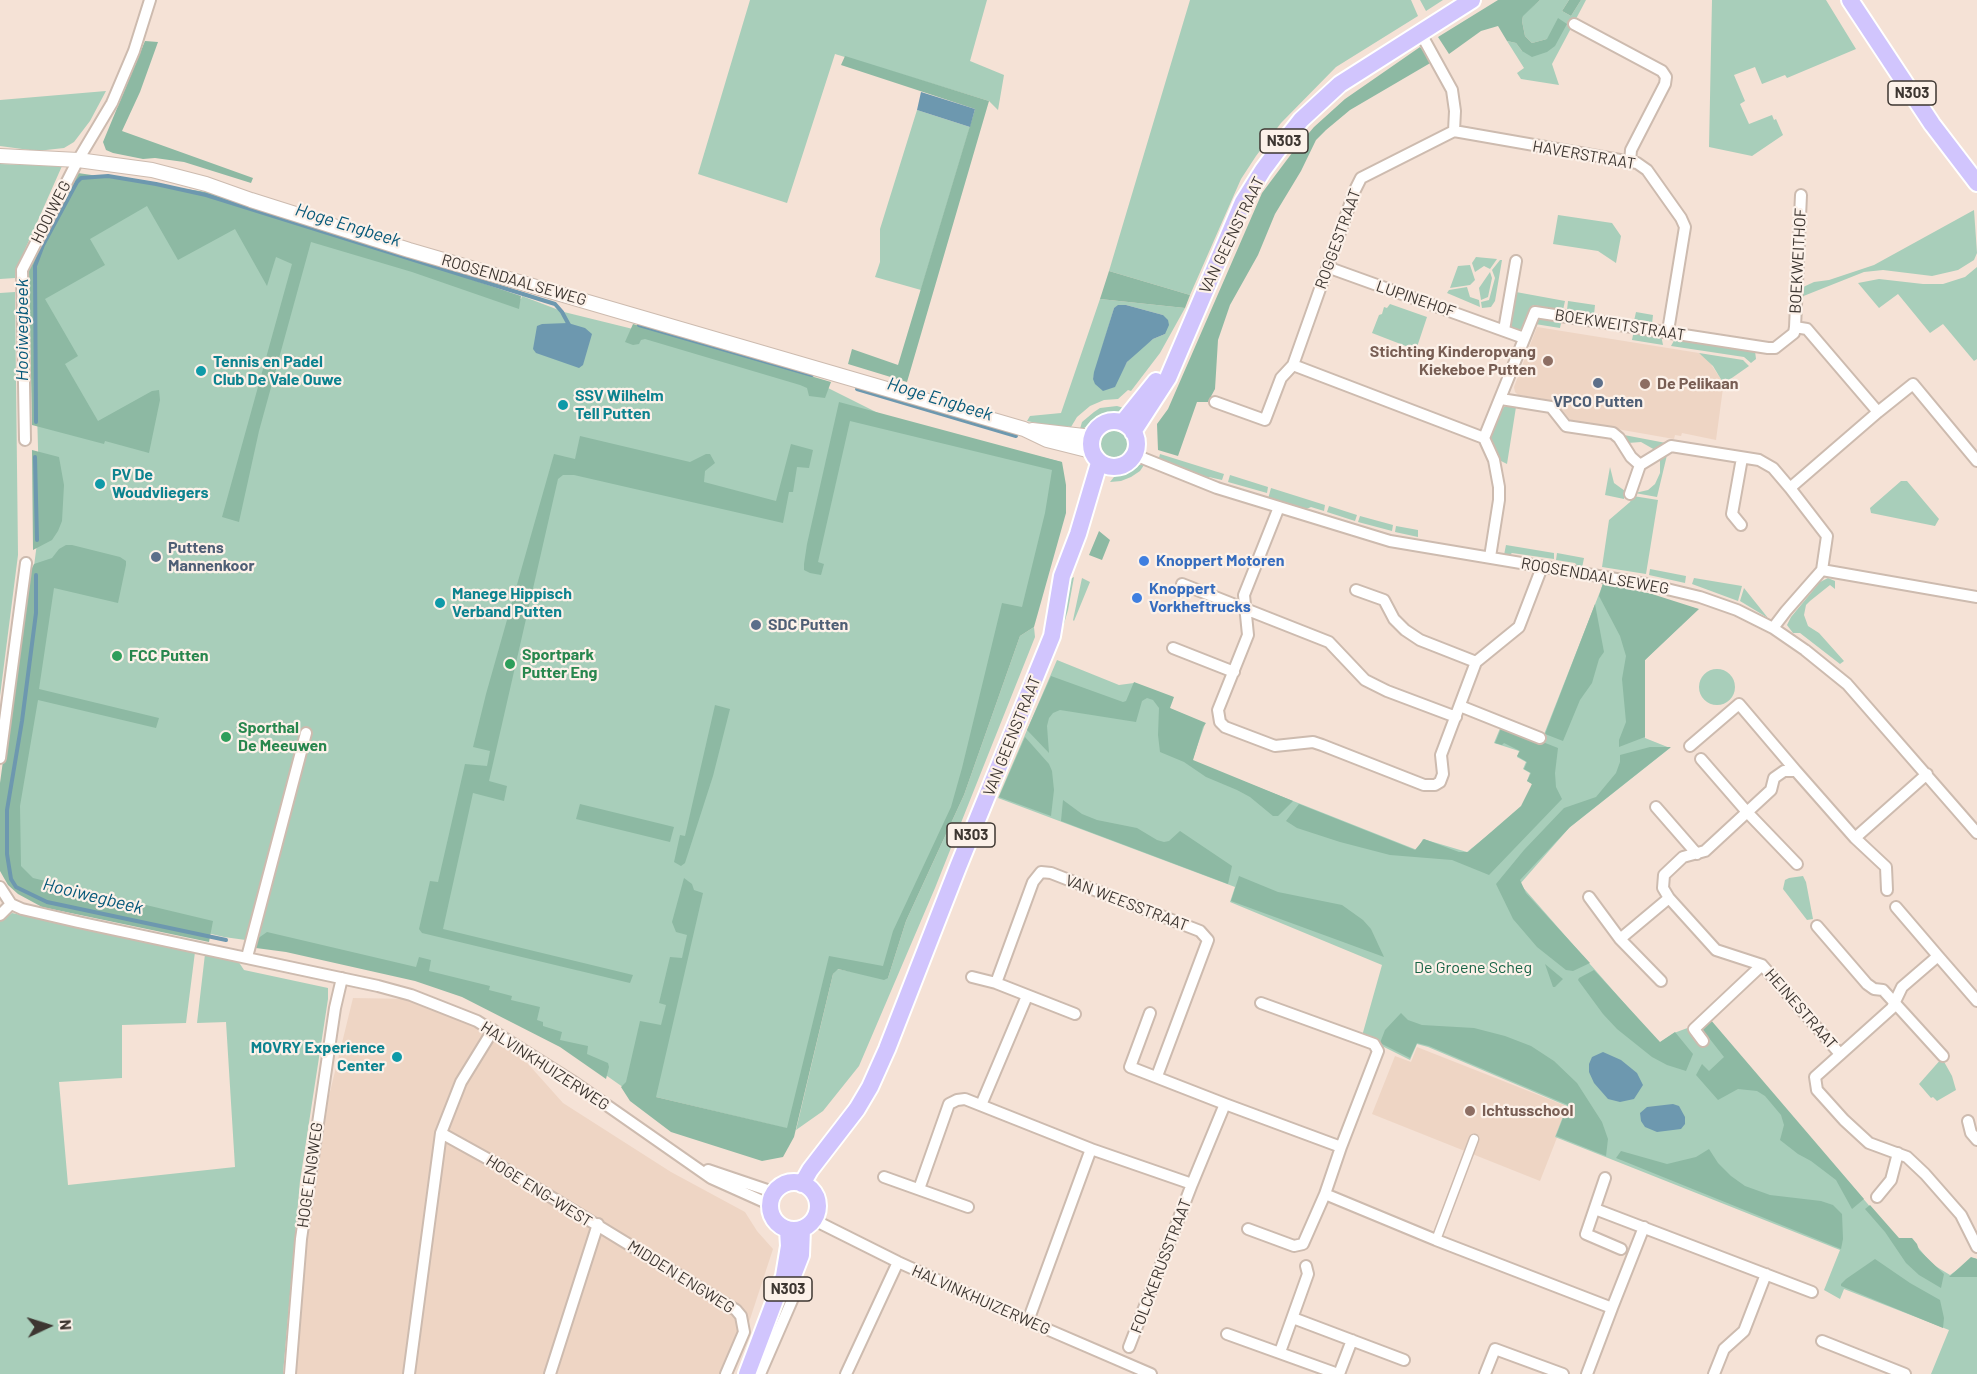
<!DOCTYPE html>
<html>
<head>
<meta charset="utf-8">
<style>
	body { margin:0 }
	#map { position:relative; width:1977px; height:1374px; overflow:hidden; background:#f5e2d6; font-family:Barlow,sans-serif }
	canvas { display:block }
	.north { position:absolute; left:18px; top:1296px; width:60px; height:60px; -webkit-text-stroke:4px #fcf1e9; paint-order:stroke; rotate:86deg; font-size:16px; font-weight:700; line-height:24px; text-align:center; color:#3d3631 }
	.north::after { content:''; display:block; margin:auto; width:21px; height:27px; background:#3d3631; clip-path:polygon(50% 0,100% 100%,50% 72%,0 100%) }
</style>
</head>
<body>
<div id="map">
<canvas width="1977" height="1374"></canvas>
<div class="north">N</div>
</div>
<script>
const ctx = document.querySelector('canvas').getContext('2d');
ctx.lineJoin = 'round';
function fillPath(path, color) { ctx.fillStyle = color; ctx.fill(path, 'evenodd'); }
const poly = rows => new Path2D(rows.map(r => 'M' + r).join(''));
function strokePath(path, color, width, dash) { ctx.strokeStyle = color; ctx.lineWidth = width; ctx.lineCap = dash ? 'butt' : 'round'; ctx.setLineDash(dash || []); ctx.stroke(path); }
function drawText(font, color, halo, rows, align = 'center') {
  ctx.font = font + ' Barlow,sans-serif'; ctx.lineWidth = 4.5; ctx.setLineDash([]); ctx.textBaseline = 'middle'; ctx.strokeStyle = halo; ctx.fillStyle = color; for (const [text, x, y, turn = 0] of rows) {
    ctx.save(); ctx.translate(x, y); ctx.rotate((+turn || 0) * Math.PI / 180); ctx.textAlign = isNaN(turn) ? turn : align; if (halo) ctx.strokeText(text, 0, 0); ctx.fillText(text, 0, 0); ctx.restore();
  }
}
const built = poly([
	[1537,327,1699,353,1707,358,1722,381,1723,388,1716,440,1682,433,1681,436,1675,435,1674,439,1571,421,1555,401,1518,395,1515,392,1514,387],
	[353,998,413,999,504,1037,563,1103,671,1172,745,1212,757,1231,773,1249,732,1374,294,1374,307,1238,329,1096],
	[1417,1047,1569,1107,1540,1181,1372,1114,1395,1056,1411,1062]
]);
const green = poly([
	[750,0,987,0,970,61,1004,75,998,110,989,101,835,54,787,203,698,174],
	[1190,0,1411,0,1418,16,1336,67,1281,123,1256,156,1241,179,1190,295,1109,271],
	[1420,0,1443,0,1426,11],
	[1540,0,1569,0,1562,11,1571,16,1581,0,1586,0,1552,64,1559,85,1521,79,1517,73,1524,68,1507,41,1516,43,1522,51,1547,39,1532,43,1525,36,1522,21,1523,15],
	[1712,0,1826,0,1856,49,1787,78,1785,75,1762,84,1755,67,1734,75,1745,101,1740,104,1749,124,1772,115,1774,120,1776,119,1783,135,1752,156,1709,147],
	[106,91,90,121,74,142,64,148,37,151,0,146,0,100],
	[917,110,970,127,921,290,875,277,880,262,880,229],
	[0,164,62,166,15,272,15,278,0,279],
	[93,180,521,299,522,296,564,312,641,331,816,382,896,422,1062,462,1030,620,1010,621,968,769,884,973,835,962,793,1130,627,1090,546,1033,464,985,325,951,224,937,65,899,21,882,0,827,40,520,34,303],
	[1974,210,1977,253,1974,260,1958,270,1932,276,1883,270,1864,272,1801,297,1801,288,1814,282,1829,280,1874,265],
	[1558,215,1612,223,1621,236,1616,263,1598,251,1553,244],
	[1476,257,1497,259,1490,269,1484,266,1475,272,1472,263],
	[1500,260,1502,260,1495,301,1491,307,1482,308,1481,302,1489,300,1495,278,1492,270],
	[1470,265,1475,280,1470,285,1450,288,1458,266],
	[1977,267,1977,359,1974,361,1943,324,1930,333,1898,294,1879,308,1858,283,1879,279,1923,284,1943,284,1965,277],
	[1490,272,1492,278,1488,297,1481,300,1479,288],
	[1467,287,1470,297,1479,300,1480,307,1447,293,1449,290],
	[15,292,18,555,0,696,0,293],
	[1516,292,1565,301,1563,310,1533,305,1524,327,1517,331,1512,329,1511,324],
	[1100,299,1185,308,1160,353,1131,391,1128,390,1118,399,1104,400,1090,406,1077,417,1071,427,1064,426,1062,428,1027,421,1030,416,1061,413],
	[1126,305,1163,315,1165,334,1153,339,1136,352,1127,362,1119,377,1093,379,1114,308],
	[1568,301,1595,305,1594,315,1567,310],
	[1390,304,1427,317,1416,350,1372,333,1379,315,1382,314,1384,307,1387,308],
	[1636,312,1653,315,1652,324,1634,321],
	[1540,318,1562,319,1560,328,1535,324],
	[1634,330,1661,335,1663,345,1632,340],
	[1676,337,1755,351,1756,359,1751,363,1744,357,1671,346],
	[1699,353,1743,360,1749,366,1729,380,1725,388,1723,388,1722,381,1713,366],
	[1117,406,1127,409,1120,413,1103,415,1084,428,1080,429,1082,422,1094,412,1100,408],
	[1511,406,1516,407,1507,464,1499,460,1490,437,1502,410,1504,407],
	'1101 444a13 13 0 1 1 26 0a13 13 0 1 1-26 0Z',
	[1624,435,1666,443,1655,450,1641,442,1628,443],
	[1160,454,1224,474,1222,480,1209,477,1205,479,1175,467,1159,458],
	[1667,455,1657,497,1635,493,1648,490,1655,484,1660,473,1660,458],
	[1139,465,1144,465,1140,471,1131,477,1121,481,1110,482,1114,477],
	[1610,467,1614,483,1625,491,1624,499,1605,495],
	[1230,475,1268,487,1267,493,1228,482],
	[1901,481,1907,481,1939,519,1935,526,1871,513,1870,508],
	[1271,488,1325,505,1324,511,1311,507,1304,510,1268,499],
	[1633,496,1658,500,1646,574,1602,567,1609,520,1630,502],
	[1329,506,1357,515,1355,521,1327,512],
	[1360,516,1393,525,1392,531,1358,522],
	[1396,526,1418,530,1418,537,1395,532],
	[1506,545,1554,553,1554,559,1512,553,1508,556,1504,555],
	[1557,553,1584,558,1582,568,1579,568,1575,563,1556,560],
	[1650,569,1686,576,1685,583,1649,575],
	[1074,577,1068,610,1059,641,1068,580],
	[1082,578,1090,582,1074,621,1073,620],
	[1694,578,1742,586,1738,601,1692,584],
	[1828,578,1835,581,1835,589,1830,585,1810,601,1806,605,1804,615,1808,626,1819,633,1844,661,1840,664,1800,633,1793,633,1787,625,1791,617,1820,582],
	[1603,584,1698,609,1644,661,1645,738,1670,748,1569,828,1520,884,1659,1043,1674,1033,1709,1020,1898,1239,1911,1239,1932,1264,1950,1275,1974,1258,1977,1259,1977,1374,1931,1374,1949,1330,1844,1289,1840,1299,1824,1290,1840,1250,1555,1137,1567,1106,1428,1047,1417,1044,1410,1060,1362,1036,1382,965,1230,902,1235,887,998,798,1057,660,1119,685,1134,683,1173,698,1169,708,1205,724,1192,761,1417,850,1423,839,1467,852,1493,831,1525,810,1532,784,1527,781,1530,773,1523,769,1526,762,1517,757,1519,751,1494,743,1501,726,1541,742],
	[1744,588,1768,618,1740,601],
	[1034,627,1035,637,935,888,859,1066,823,1111,796,1130,833,974,837,969,888,978,906,921,964,795,1020,636],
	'1699 687a18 18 0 1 1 36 0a18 18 0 1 1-36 0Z',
	[1803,876,1806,882,1813,919,1807,920,1783,889,1785,880,1789,878],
	[12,913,195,952,186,1023,122,1025,122,1078,59,1082,68,1185,235,1167,226,1022,197,1023,205,954,238,961,244,970,328,988,328,999,300,1181,283,1374,0,1374,0,921],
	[1942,1058,1952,1076,1956,1090,1937,1101,1933,1097,1931,1098,1919,1084]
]);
const forest = poly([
	[1498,0,1540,0,1523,16,1522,21,1525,36,1532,43,1547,39,1558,18,1567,24,1555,46,1547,52,1532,57,1522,51,1516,43,1507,41,1498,26,1481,31,1449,54,1438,37],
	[1569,0,1581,0,1571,16,1562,11],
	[145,41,158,42,140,92,122,131,253,178,251,183,184,162,155,158,143,159,113,153,106,150,103,142],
	[1420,47,1432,62,1350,110,1326,130,1316,140,1301,171,1275,214,1258,255,1230,305,1218,340,1215,389,1208,402,1197,402,1178,456,1158,450,1157,424,1168,409,1262,193,1292,153,1314,127,1345,99],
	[845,56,989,101,907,382,848,364,852,349,898,365,975,109,841,65],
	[78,173,213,193,521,296,519,309,412,272,311,242,259,431,239,522,222,517,292,264,276,257,267,286,235,229,178,260,147,206,90,239,105,265,45,299,78,356,65,364,98,421,152,391,159,390,160,400,149,453,105,441,104,444,32,425,29,269,74,175],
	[1109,271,1190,295,1185,308,1100,299],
	[633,324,831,382,825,398,809,396,807,388,800,385,645,339,641,340,639,344,633,345,625,342],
	[839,402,1062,462,1066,485,1066,513,1034,627,1020,636,964,795,906,921,888,978,884,980,838,969,833,974,794,1137,783,1157,762,1161,671,1132,630,1101,621,1087,626,1082,640,1021,661,1025,666,1005,659,1003,670,957,682,958,687,935,676,932,672,922,684,878,692,884,694,890,703,893,656,1097,787,1128,829,956,883,966,893,931,951,807,962,768,1002,603,1022,607,1045,513,1052,470,850,421,818,562,824,564,821,575,810,573,804,570,804,564,807,544],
	[580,436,690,462,706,454,710,454,715,463,705,471,704,482,776,501,791,444,813,450,809,468,797,467,793,492,789,492,783,523,574,475,563,475,558,479,489,781,507,786,504,801,473,793,443,929,633,975,630,983,422,933,419,929,430,881,438,882,465,764,487,766,490,751,473,747,486,694,554,454,575,459],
	[32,450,59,457,64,485,62,521,58,531,52,540,33,550],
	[1099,531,1110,540,1102,560,1089,555],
	[66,545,72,545,120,557,126,561,126,565,118,603,54,588,39,689,159,718,156,728,38,700,20,806,21,866,33,878,213,921,209,942,42,907,18,894,8,885,0,871,0,783,28,576,34,564,52,558,59,549],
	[1603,583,1652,594,1699,609,1645,660,1645,737,1619,747,1619,740,1626,722,1622,679,1626,656,1620,636,1599,596],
	[1595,604,1604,652,1599,659,1592,683,1580,700,1563,741,1545,734],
	[1051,676,1123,702,1126,701,1134,682,1174,697,1170,708,1206,723,1203,727,1193,760,1293,801,1278,816,1273,816,1250,797,1237,790,1206,777,1184,762,1160,752,1158,735,1159,708,1153,700,1147,698,1142,701,1136,722,1060,710,1053,713,1049,718,1047,726,1049,753,1027,730],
	[715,705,730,709,713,776,685,863,681,866,674,862,680,835,685,836],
	[1502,726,1558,748,1555,773,1556,787,1562,799,1489,875,1452,860,1390,855,1340,842,1297,828,1286,821,1299,804,1415,850,1424,839,1459,852,1468,852,1521,806,1532,784,1527,781,1531,773,1524,769,1527,762,1517,756,1520,751,1504,743,1502,745,1495,743],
	[1025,737,1049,764,1052,771,1054,790,1051,816,999,797],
	[1650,747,1671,747,1570,827,1520,880,1526,893,1590,963,1573,971,1566,970,1537,947,1513,919,1496,884,1524,850,1564,808,1596,797,1616,773,1620,762,1620,755],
	[1063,800,1082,814,1097,820,1137,828,1157,840,1164,842,1169,841,1180,831,1232,866,1228,884,1061,821],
	[580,804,674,827,670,842,576,819],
	[1239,876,1278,892,1342,905,1363,920,1371,929,1384,957,1231,901],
	[267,932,416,967,419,957,431,960,429,971,490,986,489,990,512,996,511,1000,540,1007,537,1020,543,1022,543,1026,562,1032,560,1040,588,1046,587,1054,608,1063,609,1067,606,1079,560,1047,462,997,415,981,286,952,256,948,257,939],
	[1545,964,1563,979,1555,987,1553,987],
	[1594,970,1660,1042,1675,1032,1693,1054,1686,1071,1667,1065,1652,1057,1617,1029,1603,1014,1578,980,1579,978],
	[1401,1013,1408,1020,1422,1025,1474,1028,1505,1036,1531,1046,1554,1061,1577,1083,1602,1122,1608,1139,1606,1156,1556,1136,1568,1105,1429,1046,1417,1043,1410,1058,1380,1043,1385,1030],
	[1710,1019,1864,1199,1852,1209,1836,1180,1811,1161,1798,1154,1780,1140,1784,1125,1781,1115,1765,1096,1757,1091,1738,1089,1718,1100,1696,1075,1702,1064,1709,1071,1724,1057,1702,1029,1702,1025],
	[1709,1149,1718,1163,1731,1176,1745,1186,1770,1195,1821,1201,1833,1205,1842,1214,1843,1239,1841,1249,1616,1158,1621,1151,1667,1164,1696,1157],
	[1870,1205,1899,1238,1912,1238,1917,1244,1919,1250,1944,1274,1941,1288,1919,1275,1906,1263,1885,1232,1865,1209],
	[1971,1257,1977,1259,1977,1277,1949,1277],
	[1875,1259,1910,1283,1940,1300,1944,1318,1943,1328,1841,1286,1841,1284,1846,1279]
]);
const water = poly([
	[921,92,975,109,970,127,917,110],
	[1118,305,1126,305,1163,315,1168,320,1169,325,1165,334,1153,339,1127,362,1115,387,1103,391,1095,384,1093,379,1094,372,1114,308],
	[568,323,585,328,592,334,583,365,579,368,536,353,533,349,537,326,542,324],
	[1603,1052,1621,1060,1637,1073,1643,1085,1634,1099,1620,1102,1608,1099,1594,1083,1589,1072,1589,1064,1592,1057],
	[1673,1104,1679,1106,1685,1117,1685,1124,1681,1129,1657,1132,1645,1127,1641,1121,1640,1113,1647,1107]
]);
const stream = poly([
	[81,178,108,176,156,184,206,195,555,304,562,312,569,325],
	[639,325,812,375],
	[857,389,1016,436],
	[36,422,35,266,43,245,77,182,81,178],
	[35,457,37,540],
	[36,575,36,613,22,721,7,810,7,854,11,879,16,887,47,902,226,940]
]);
const pedestrian = poly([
	[1436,1240,1474,1139]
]);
const minor = poly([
	[1574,24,1662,71,1666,77,1665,84,1631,150,1630,162],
	[1420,32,1452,90,1455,111,1454,131,1637,163,1647,170,1681,218,1685,227,1668,331],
	[1454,131,1361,178,1355,190,1293,365,1484,438],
	[1327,267,1524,338],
	[1795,327,1801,195],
	[1504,330,1516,261],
	[1501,399,1551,407,1566,426,1613,433,1619,438,1631,457,1640,465],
	[1215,402,1265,420,1281,378,1293,365],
	[25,440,22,270,78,160,112,103,134,51,150,0],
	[1135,455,1217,488,1390,541,1646,584,1700,597,1737,610,1773,628,1805,650,1847,684,1977,833],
	[1630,494,1640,465,1671,446,1759,460,1773,468,1790,488],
	[1279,507,1244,595,1248,635,1218,710,1220,722,1225,727,1275,746,1313,742,1322,745,1424,785,1435,785,1440,782,1443,774,1441,755,1476,662,1519,627,1542,567],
	[1741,525,1732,514,1742,458],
	[1490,557,1499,500,1499,487,1494,460,1484,438,1535,312,1768,348,1775,348,1794,333,1795,327,1807,329,1878,412],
	[1822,570,1977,597],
	[1182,584,1329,642,1365,680,1387,691,1456,717],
	[1356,590,1384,600,1394,619,1405,630,1420,640,1476,662],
	[1773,628,1786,611,1822,570,1827,536,1790,488,1878,412,1913,384,1977,461],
	[1173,648,1234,672],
	[1460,706,1540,738],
	[1690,746,1739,704,1796,771],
	[0,758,26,563],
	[1701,759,1747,812,1797,864],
	[1656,807,1697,854],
	[1855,838,1886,867,1887,890],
	[0,887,11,904,22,909,78,922,378,986,411,995,477,1021,575,1083,711,1178,769,1204],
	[1589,897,1620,939,1661,981],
	[1896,907,1938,956],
	[0,915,11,904],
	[1817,926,1867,984,1874,989,1883,990,1943,1056],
	[1620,939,1669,898],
	[247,957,306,733],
	[972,977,996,983,1075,1014],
	[996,983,1033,882,1041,872,1051,873,1200,931,1208,940,1157,1076],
	[1977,1001,1938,956,1902,987,1892,1008,1815,1077,1817,1090,1844,1120,1869,1143,1907,1157,1925,1174,1961,1215,1977,1247],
	[1261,1003,1374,1044,1378,1051,1341,1147],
	[1150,1013,1130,1067,1225,1104],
	[1703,1041,1694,1029,1762,965],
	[1840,1054,1762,965,1716,950,1669,898,1663,888,1664,875,1683,857,1705,851,1771,790,1774,778,1784,771,1796,771,1855,838,1927,774],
	[981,1105,1027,996],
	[1968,1121,1971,1133,1977,1140],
	[441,1133,497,1164,736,1310,741,1316,744,1332,726,1374],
	[708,1170,773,1192],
	[884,1177,968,1207],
	[1605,1178,1586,1234,1621,1249],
	[919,1189,949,1104,957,1100,965,1099,1091,1149],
	[1877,1197,1891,1180,1898,1153],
	[1595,1209,1812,1292],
	[814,1220,898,1262,1028,1321,1151,1374],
	[1248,1229,1294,1246,1303,1244,1325,1194],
	[1612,1308,1644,1227],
	[1293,1318,1404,1360],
	[1028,1321,1091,1149,1192,1184,1225,1104,1341,1147,1325,1194,1436,1240,1612,1308,1587,1374],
	[1227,1334,1338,1374],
	[1822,1341,1905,1374],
	[1129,1347,1192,1184],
	[1280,1352,1308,1274,1306,1266],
	[290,1374,301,1239,335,1008,342,978],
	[409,1374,441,1133,461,1082,493,1030],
	[550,1374,598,1224],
	[760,1374,793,1298],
	[846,1374,898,1262],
	[1339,1374,1352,1340],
	[1485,1374,1495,1349,1563,1374],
	[1714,1374,1724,1349,1744,1331,1766,1274]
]);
const tertiary = poly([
	[0,156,78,160,152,170,206,184,251,200,409,250,1024,429,1047,440,1091,451],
	[1032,430,1092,437]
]);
const primary = poly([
	[1850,0,1932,124,1977,183],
	'1091 444a23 23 0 1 1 46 0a23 23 0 1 1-46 0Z',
	[1123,422,1156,381],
	[1133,432,1168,378,1243,202,1263,170,1283,143,1301,120,1340,84,1472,0],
	'770 1206a24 24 0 1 1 48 0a24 24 0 1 1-48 0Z',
	[802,1184,810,1170,857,1109,870,1087,887,1049,958,867,1052,636,1062,576,1078,534,1099,463],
	[789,1286,801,1255,802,1229],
	[747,1374,784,1276,789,1246,788,1230]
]);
const markers = [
	[1548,361,6,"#8d6e63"],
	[201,371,6,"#0f9aa8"],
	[1598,383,6,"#5c6f8a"],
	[1645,384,6,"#8d6e63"],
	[563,405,6,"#0f9aa8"],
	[100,484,6,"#0f9aa8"],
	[156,557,6,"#5c6f8a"],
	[1144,561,6,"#3f7fe0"],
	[1137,598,6,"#3f7fe0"],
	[440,603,6,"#0f9aa8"],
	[756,625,6,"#5c6f8a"],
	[117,656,6,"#2e9e5b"],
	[510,664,6,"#2e9e5b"],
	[226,737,6,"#2e9e5b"],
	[397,1057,6,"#0f9aa8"],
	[1470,1111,6,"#8d6e63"]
];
const shields = [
	[1912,93,48],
	[1284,141,48],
	[971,835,48],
	[788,1289,48]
];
const shieldNames = [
	["N303",1912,93],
	["N303",1284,141],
	["N303",971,835],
	["N303",788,1289]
];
const streetNames = [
	["HAVERSTRAAT",1584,155,10],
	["HOOIWEG",51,212,-63],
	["VAN GEENSTRAAT",1232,235,-64],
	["ROGGESTRAAT",1338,239,-70],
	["BOEKWEITHOF",1798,261,-87],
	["ROOSENDAALSEWEG",514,280,16],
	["LUPINEHOF",1416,299,19],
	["BOEKWEITSTRAAT",1620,325,9],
	["ROOSENDAALSEWEG",1595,576,10],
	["VAN GEENSTRAAT",1012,736,-68],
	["VAN WEESSTRAAT",1127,903,21],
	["HEINESTRAAT",1801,1009,49],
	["HALVINKHUIZERWEG",545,1066,33],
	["HOGE ENGWEG",310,1175,-82],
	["HOGE ENG-WEST",539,1191,32],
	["FOLCKERUSSTRAAT",1161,1266,-69],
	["MIDDEN ENGWEG",681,1277,32],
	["HALVINKHUIZERWEG",981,1300,24]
];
const educationNames = [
	["Stichting Kinderopvang",1536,352,"right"],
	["Kiekeboe Putten",1536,370,"right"],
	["De Pelikaan",1657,384],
	["Ichtusschool",1482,1111]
];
const cultureNames = [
	["Tennis en Padel",213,362],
	["Club De Vale Ouwe",213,380],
	["SSV Wilhelm",575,396],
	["Tell Putten",575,414],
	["PV De",112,475],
	["Woudvliegers",112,493],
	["Manege Hippisch",452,594],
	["Verband Putten",452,612],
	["MOVRY Experience",385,1048,"right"],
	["Center",385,1066,"right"]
];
const serviceNames = [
	["VPCO Putten",1598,402,"center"],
	["Puttens",168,548],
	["Mannenkoor",168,566],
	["SDC Putten",768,625]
];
const shopNames = [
	["Knoppert Motoren",1156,561],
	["Knoppert",1149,589],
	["Vorkheftrucks",1149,607]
];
const leisureNames = [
	["Sportpark",522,655],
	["Putter Eng",522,673],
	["FCC Putten",129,656],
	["Sporthal",238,728],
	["De Meeuwen",238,746]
];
const parkNames = [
	["De Groene Scheg",1473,968]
];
const waterNames = [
	["Hoge Engbeek",348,225,17],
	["Hooiwegbeek",22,330,-90],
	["Hoge Engbeek",940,399,17],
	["Hooiwegbeek",93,896,14]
];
fillPath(built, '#eed5c4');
fillPath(green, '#a8ceba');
fillPath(forest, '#8db9a3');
fillPath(water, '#6d98af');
strokePath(stream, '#6d98af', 4);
strokePath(pedestrian, '#cdbbaf', 11);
strokePath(minor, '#cdbbaf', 14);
strokePath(tertiary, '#cdbbaf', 16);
strokePath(primary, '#fff', 20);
strokePath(pedestrian, '#fff', 8);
strokePath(minor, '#fff', 10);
strokePath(tertiary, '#fff', 14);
strokePath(primary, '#d1c5fd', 16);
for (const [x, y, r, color] of markers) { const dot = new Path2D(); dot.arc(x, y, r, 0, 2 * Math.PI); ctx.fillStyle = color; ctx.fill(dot); strokePath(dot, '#fcf1e9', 2); }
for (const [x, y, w] of shields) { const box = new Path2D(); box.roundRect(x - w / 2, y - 12, w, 24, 4.5); ctx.fillStyle = '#fcf1e9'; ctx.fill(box); strokePath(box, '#3d3631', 1.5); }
drawText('bold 15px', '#3d3631', null, shieldNames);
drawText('16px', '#3d3631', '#fcf1e9', streetNames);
drawText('bold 16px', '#785e54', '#fcf1e9', educationNames, 'left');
drawText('bold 16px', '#0d838f', '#fcf1e9', cultureNames, 'left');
drawText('bold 16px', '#4e5e75', '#fcf1e9', serviceNames, 'left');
drawText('bold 16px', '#366cbe', '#fcf1e9', shopNames, 'left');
drawText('bold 16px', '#27864d', '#fcf1e9', leisureNames, 'left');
drawText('16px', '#186446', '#fcf1e9', parkNames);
drawText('italic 18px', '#055879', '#fcf1e9', waterNames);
</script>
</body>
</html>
